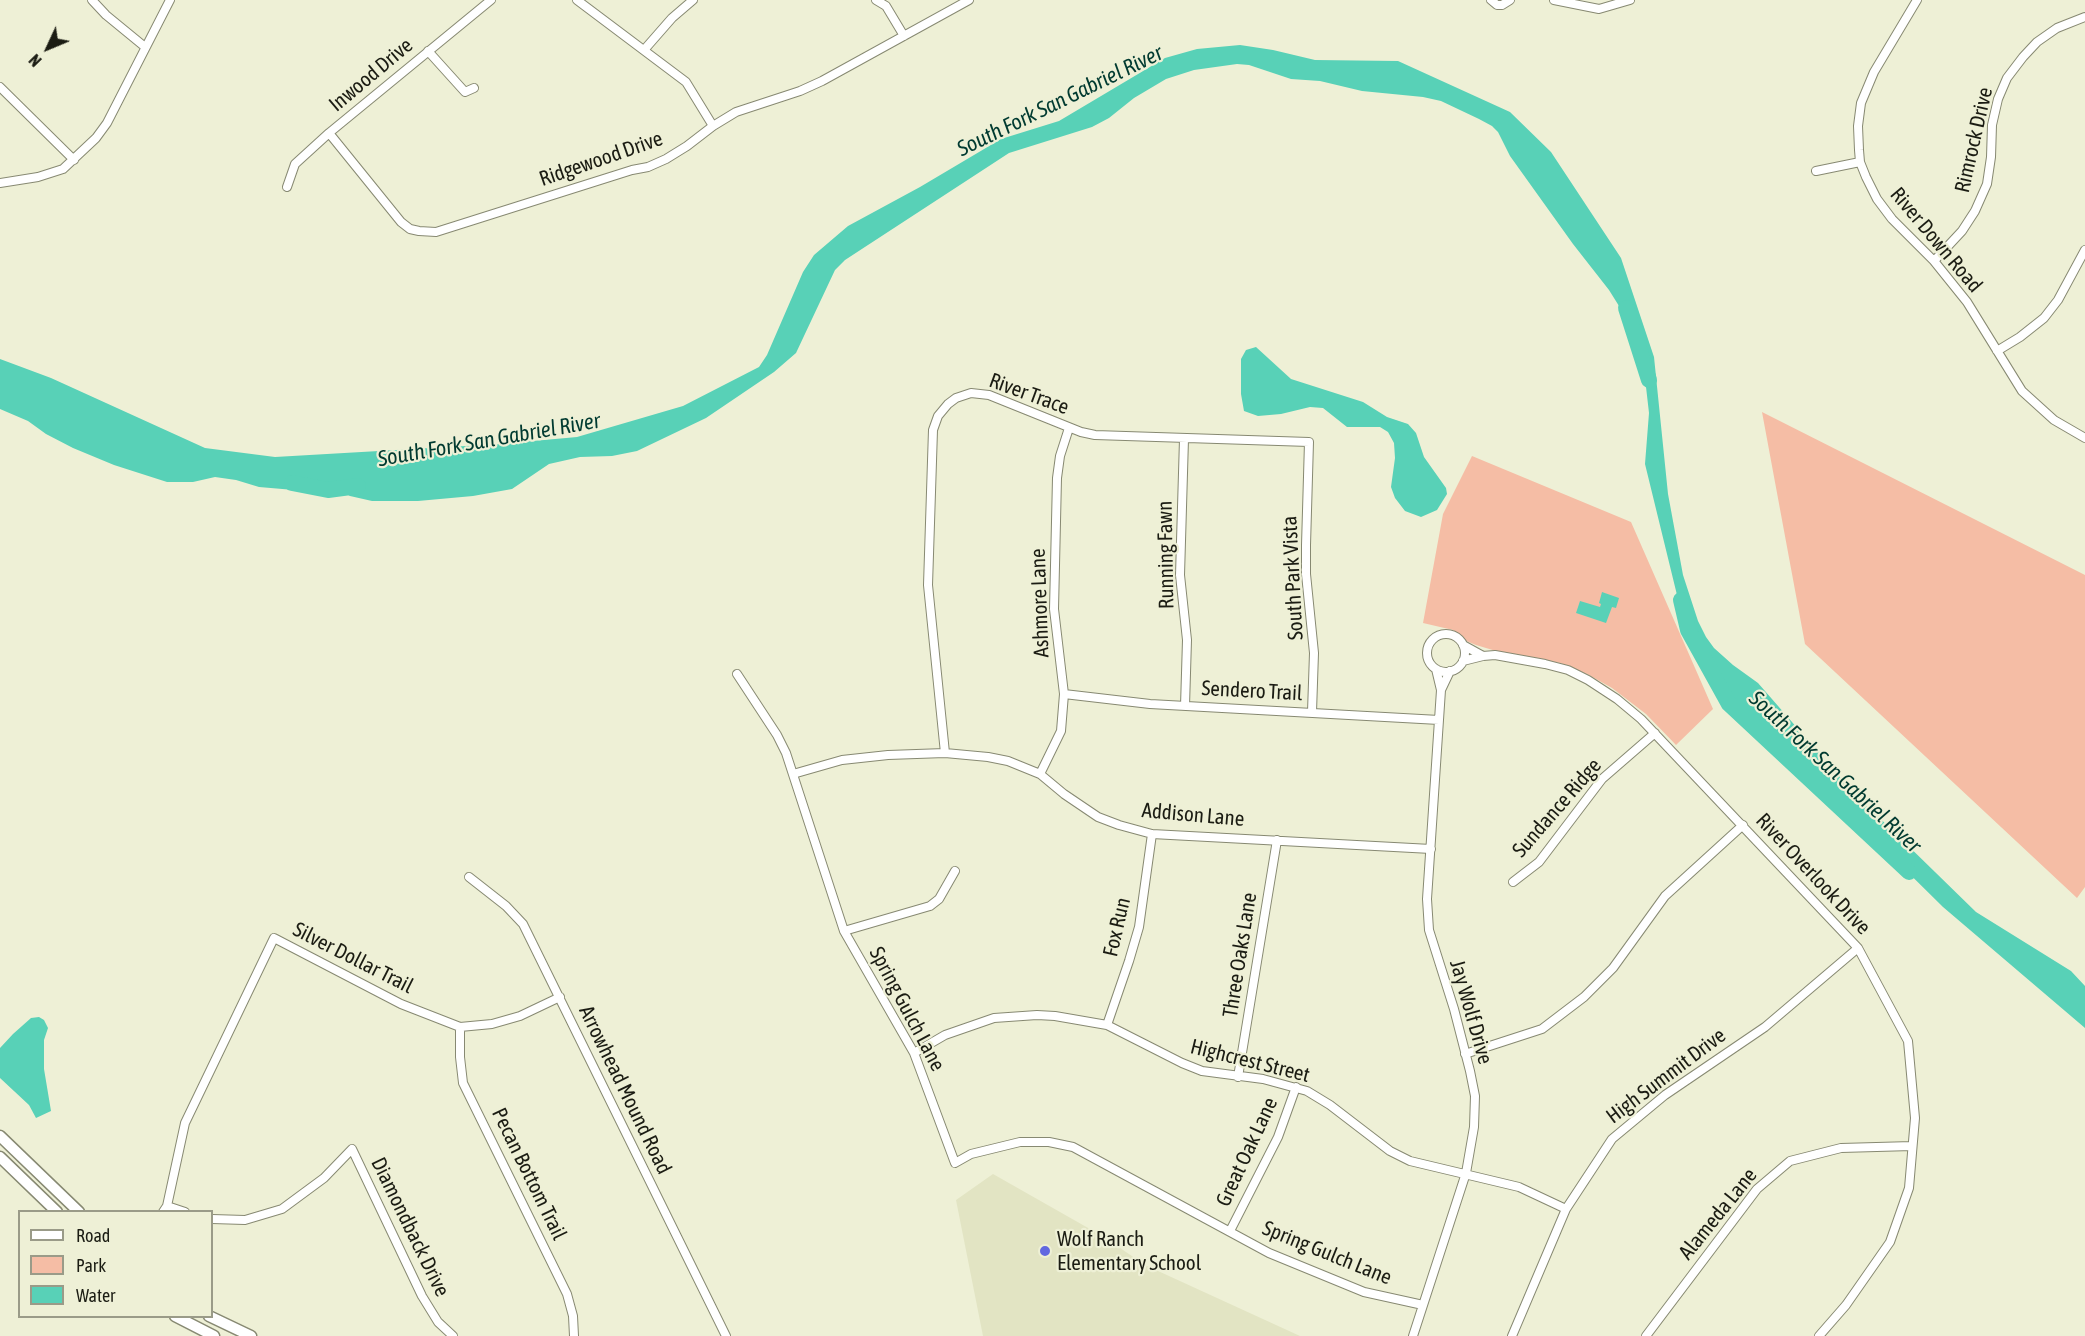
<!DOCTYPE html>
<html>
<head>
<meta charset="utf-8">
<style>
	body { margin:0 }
	#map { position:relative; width:2085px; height:1336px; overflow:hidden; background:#eef0d6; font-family:"Asap Condensed",sans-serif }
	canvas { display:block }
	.legend { position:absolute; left:18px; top:1210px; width:195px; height:108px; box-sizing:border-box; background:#eef0d6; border:2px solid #9a9b88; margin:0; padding:8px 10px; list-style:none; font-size:18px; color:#1b1c13 }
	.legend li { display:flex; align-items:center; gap:12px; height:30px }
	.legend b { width:30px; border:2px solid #9a9b88 }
	.north { position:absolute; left:18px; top:18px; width:60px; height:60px; -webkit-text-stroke:4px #eef0d6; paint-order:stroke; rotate:226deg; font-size:16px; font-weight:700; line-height:24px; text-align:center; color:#1b1c13 }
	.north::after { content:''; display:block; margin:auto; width:21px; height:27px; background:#1b1c13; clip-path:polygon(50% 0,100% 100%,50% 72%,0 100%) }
</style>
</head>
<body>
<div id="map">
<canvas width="2085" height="1336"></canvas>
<ul class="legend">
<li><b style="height:8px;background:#fff"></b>Road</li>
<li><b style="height:16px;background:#f5bda5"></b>Park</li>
<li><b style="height:16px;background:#58d1b7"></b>Water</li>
</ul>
<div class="north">N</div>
</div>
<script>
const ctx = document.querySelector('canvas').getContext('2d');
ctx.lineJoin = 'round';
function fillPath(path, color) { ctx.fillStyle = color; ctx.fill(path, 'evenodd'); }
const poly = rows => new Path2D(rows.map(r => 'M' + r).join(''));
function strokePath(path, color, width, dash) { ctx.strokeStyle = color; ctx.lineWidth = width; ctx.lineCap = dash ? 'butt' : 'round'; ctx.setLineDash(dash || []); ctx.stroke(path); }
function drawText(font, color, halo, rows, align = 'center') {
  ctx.font = font + ' "Asap Condensed",sans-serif'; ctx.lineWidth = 4.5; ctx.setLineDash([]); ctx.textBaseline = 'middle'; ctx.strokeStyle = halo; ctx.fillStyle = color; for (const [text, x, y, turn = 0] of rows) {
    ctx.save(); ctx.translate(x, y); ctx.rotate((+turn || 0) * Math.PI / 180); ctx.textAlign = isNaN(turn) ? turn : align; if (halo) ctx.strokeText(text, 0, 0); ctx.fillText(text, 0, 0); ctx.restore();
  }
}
const built = poly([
	[993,1174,1104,1237,1145,1265,1300,1336,983,1336,956,1200]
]);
const green = poly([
	[1762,412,2085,575,2085,887,2077,898,1805,644],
	[1472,456,1631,522,1713,709,1676,745,1646,714,1612,688,1587,674,1560,663,1496,651,1476,645,1464,640,1453,630,1423,623,1443,514]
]);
const water = poly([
	[1240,45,1273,50,1315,60,1398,61,1510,112,1551,152,1621,258,1654,357,1668,494,1683,575,1698,621,1706,637,1714,648,1733,665,1758,683,1853,792,1976,912,2071,971,2085,986,2085,1028,1943,907,1864,829,1772,744,1731,697,1701,657,1677,595,1645,464,1649,413,1642,352,1634,330,1609,290,1573,244,1510,156,1498,132,1492,126,1479,119,1441,101,1423,97,1362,91,1320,81,1291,79,1249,65,1237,64,1194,70,1166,79,1134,98,1109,118,1092,127,1009,153,845,260,835,270,796,353,774,372,706,418,637,451,612,456,580,457,549,464,512,489,473,496,418,501,372,501,350,496,333,487,326,486,294,490,259,487,236,480,215,477,193,482,167,482,114,465,73,448,46,434,28,421,0,409,0,359,51,378,205,448,275,457,500,444,577,437,683,406,759,367,767,355,803,272,814,255,848,226,920,187,1001,139,1059,121,1165,58,1197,49],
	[1256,347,1291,379,1363,402,1387,417,1408,424,1416,433,1424,457,1446,488,1447,494,1437,510,1421,517,1405,511,1395,498,1391,487,1395,458,1394,443,1388,432,1380,427,1347,427,1323,408,1310,407,1281,414,1258,416,1244,411,1241,394,1241,359,1246,350],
	[1602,592,1619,598,1616,608,1612,607,1606,623,1576,613,1580,601,1600,607,1601,604,1599,603],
	[39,1017,44,1020,48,1028,44,1040,44,1069,51,1111,36,1118,29,1105,0,1078,0,1048,13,1034,31,1018]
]);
const river = poly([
	[1626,308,1649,380],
	[292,483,328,490,358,486],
	[1681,600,1688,630,1729,704,1909,872]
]);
const street = poly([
	[92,0,106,15,145,47],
	[577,0,686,82,713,126],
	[876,0,886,6,904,36],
	[1491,0,1497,5,1502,5,1510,0],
	[1554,0,1599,9,1630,0],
	[1917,0,1874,72,1861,103,1858,126,1859,150,1860,162,1866,177,1877,199,1892,219,1934,261,1967,302,2022,391,2054,420,2085,438],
	[644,50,672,18,693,0],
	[428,51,465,92,474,88],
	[0,87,74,160],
	[329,133,401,222,410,229,419,231,436,232,632,170,648,167,666,159,687,146,713,126,736,112,800,91,822,81,969,0],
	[1816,171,1860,162],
	[0,183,38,177,63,169,96,138,107,123,170,0],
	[287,187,295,164,329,133,491,0],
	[1934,261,1962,231,1975,211,1987,184,1991,157,1992,125,1998,99,2007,78,2023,57,2037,42,2057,28,2085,17],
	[1997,351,2020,337,2044,318,2058,300,2085,250],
	[1184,439,1180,575,1187,640,1185,706],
	'1427 653a19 19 0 1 1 38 0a19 19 0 1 1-38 0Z',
	[1463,645,1483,656],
	[1463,661,1483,656,1495,655,1545,664,1568,670,1588,680,1617,699,1641,719,1858,948,1908,1041,1915,1118,1909,1188,1890,1242,1846,1305,1819,1336],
	[737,674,777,735,786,753,844,931,914,1053,955,1163,971,1154,1020,1142,1049,1142,1073,1147,1269,1253,1364,1292,1423,1305],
	[1441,690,1450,671],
	[1064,694,1150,704,1439,720],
	[945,753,928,585,933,430,938,416,948,404,956,398,971,393,989,395,1081,432,1095,435,1309,442,1306,545,1306,574,1314,653,1312,712],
	[793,774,842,760,888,755,945,753,988,757,1008,761,1040,774,1064,794,1098,817,1119,825,1152,834,1431,849],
	[1040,774,1061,731,1064,694,1054,609,1057,478,1060,456,1069,428],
	[469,877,506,906,523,924,726,1336],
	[1513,882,1539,862,1602,779,1655,733],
	[844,931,930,906,939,899,955,871],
	[1107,1025,1129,961,1139,927,1152,834],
	[460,1027,460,1057,463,1083,567,1294,573,1316,574,1336],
	[914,1053,945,1035,994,1018,1037,1015,1055,1016,1107,1025,1182,1063,1202,1071,1263,1079,1307,1091,1330,1105,1390,1151,1410,1161,1519,1187,1566,1209],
	[1465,1054,1542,1029,1584,997,1613,968,1665,896,1743,825],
	[1238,1077,1277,840],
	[167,1206,185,1212],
	[163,1212,167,1206,185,1123,274,938,401,1004,460,1027,492,1024,520,1016,560,997],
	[212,1219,245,1220,282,1209,324,1178,352,1149,422,1296,438,1322,453,1336],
	[1230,1231,1278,1137,1296,1087],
	[1413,1336,1466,1173,1474,1127,1475,1096,1470,1071,1454,1009,1429,930,1427,899,1441,690,1436,669],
	[1512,1336,1566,1209,1612,1139,1665,1095,1765,1027,1858,948],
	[1646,1336,1757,1189,1790,1161,1841,1148,1912,1146]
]);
const secondary = poly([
	[0,1136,79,1212],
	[0,1157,57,1212],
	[175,1316,214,1336],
	[209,1316,251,1336]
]);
const markers = [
	[1045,1251,6,"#6168e0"]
];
const streetNames = [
	["Inwood Drive",371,75,-40],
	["Rimrock Drive",1974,140,-77],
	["Ridgewood Drive",601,159,-19],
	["River Down Road",1936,240,50],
	["River Trace",1029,394,20],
	["Running Fawn",1166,555,-91],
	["South Park Vista",1293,578,-93],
	["Ashmore Lane",1040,603,-92],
	["Sendero Trail",1252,691,3],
	["Sundance Ridge",1557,808,-49],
	["Addison Lane",1193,815,5],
	["River Overlook Drive",1813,874,47],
	["Fox Run",1117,927,-77],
	["Three Oaks Lane",1240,955,-81],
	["Silver Dollar Trail",353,958,27],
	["Spring Gulch Lane",907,1009,62],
	["Jay Wolf Drive",1471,1012,74],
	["Highcrest Street",1250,1061,14],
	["High Summit Drive",1666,1076,-37],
	["Arrowhead Mound Road",625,1090,64],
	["Great Oak Lane",1247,1152,-65],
	["Pecan Bottom Trail",529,1174,64],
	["Alameda Lane",1718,1214,-51],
	["Diamondback Drive",410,1227,64],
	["Spring Gulch Lane",1327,1253,22]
];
const poiNames = [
	["Wolf Ranch",1057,1239],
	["Elementary School",1057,1263]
];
const waterNames = [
	["South Fork San Gabriel River",1060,101,-26],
	["South Fork San Gabriel River",489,440,-10],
	["South Fork San Gabriel River",1835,772,43]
];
fillPath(built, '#e2e4c3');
fillPath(green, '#f5bda5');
fillPath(water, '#58d1b7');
strokePath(river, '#58d1b7', 16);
strokePath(street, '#878972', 10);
strokePath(secondary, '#878972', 13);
strokePath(street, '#fff', 8);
strokePath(secondary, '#fff', 10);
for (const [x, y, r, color] of markers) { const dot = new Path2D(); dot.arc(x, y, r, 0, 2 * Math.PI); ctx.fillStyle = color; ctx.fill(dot); strokePath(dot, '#eef0d6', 2); }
drawText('21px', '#1b1c13', '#eef0d6', streetNames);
drawText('21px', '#1b1c13', '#eef0d6', poiNames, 'left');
drawText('italic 22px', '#003a30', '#eef0d6', waterNames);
</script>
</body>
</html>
